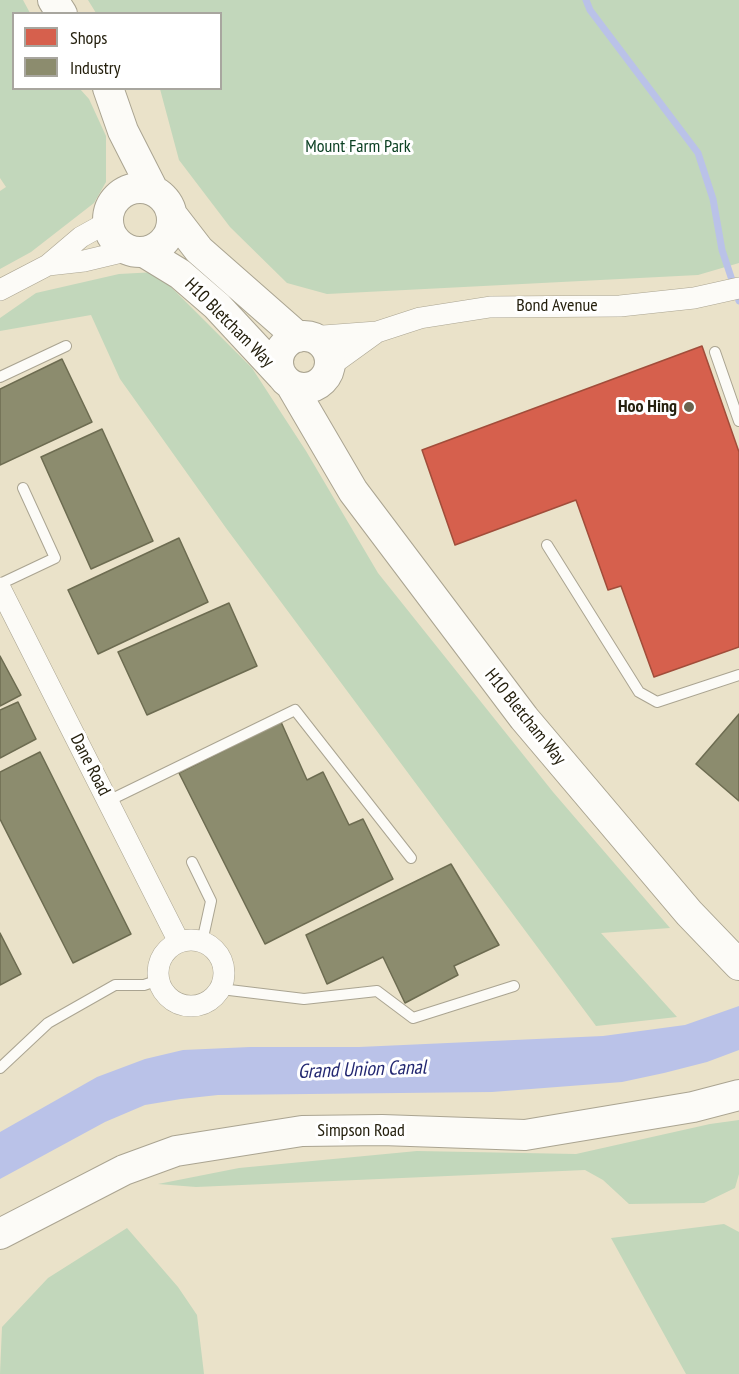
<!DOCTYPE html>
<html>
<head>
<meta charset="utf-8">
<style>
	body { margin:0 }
	#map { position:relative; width:739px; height:1374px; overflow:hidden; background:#eae2c9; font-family:"PT Sans Narrow",sans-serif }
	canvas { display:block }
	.legend { position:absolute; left:12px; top:12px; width:210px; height:78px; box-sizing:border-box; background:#fff; border:2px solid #a8a69f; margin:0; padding:8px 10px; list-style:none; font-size:18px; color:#25200e }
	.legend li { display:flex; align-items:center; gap:12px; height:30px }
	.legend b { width:30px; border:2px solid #a8a69f }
</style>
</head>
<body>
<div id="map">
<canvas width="739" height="1374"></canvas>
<ul class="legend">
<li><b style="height:16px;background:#d6604d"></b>Shops</li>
<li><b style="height:16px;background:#8c8c6e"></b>Industry</li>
</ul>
</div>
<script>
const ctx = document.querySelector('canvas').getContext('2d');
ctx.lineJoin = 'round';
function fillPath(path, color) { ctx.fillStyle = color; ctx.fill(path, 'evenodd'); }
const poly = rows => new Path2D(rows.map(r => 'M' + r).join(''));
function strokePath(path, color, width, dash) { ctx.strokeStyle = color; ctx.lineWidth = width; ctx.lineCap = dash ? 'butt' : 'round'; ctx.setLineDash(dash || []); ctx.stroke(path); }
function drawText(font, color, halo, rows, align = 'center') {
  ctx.font = font + ' "PT Sans Narrow",sans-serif'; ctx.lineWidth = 6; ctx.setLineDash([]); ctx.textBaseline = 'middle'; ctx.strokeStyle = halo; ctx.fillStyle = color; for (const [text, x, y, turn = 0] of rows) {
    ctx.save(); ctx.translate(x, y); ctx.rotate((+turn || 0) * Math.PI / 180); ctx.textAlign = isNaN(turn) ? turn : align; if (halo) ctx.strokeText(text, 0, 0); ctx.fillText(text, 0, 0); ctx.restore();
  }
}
const green = poly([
	[0,0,23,0,30,13,14,14,14,88,80,89,89,99,106,136,106,182,94,203,31,252,0,269,0,191,6,187,0,178],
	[88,0,739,0,739,263,698,275,327,294,287,283,230,227,179,160,160,89,220,88,220,14,96,13],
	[156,272,252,368,306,451,378,573,553,792,670,928,601,933,677,1017,596,1026,226,528,120,379,91,315,0,331,0,318,36,293,119,274],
	[739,1120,739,1174,735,1188,704,1203,629,1204,603,1180,585,1170,196,1187,158,1184,239,1168,417,1151,576,1154,710,1124],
	[724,1224,739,1232,739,1374,686,1374,611,1238],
	[127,1228,178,1287,197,1315,204,1374,0,1374,2,1327,48,1278]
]);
const water = poly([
	[739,1006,739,1050,707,1062,664,1073,622,1082,492,1092,218,1095,181,1099,145,1105,105,1122,0,1179,0,1132,97,1077,145,1059,183,1050,250,1047,359,1047,603,1036,685,1025]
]);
const shops = poly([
	[702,346,739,452,739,647,654,677,621,586,608,590,576,500,455,545,422,450,702,346]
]);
const industry = poly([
	[62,359,92,422,0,465,0,389,62,359],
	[102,429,153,541,91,569,41,457,102,429],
	[179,538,208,602,98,654,68,590,179,538],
	[229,603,257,666,147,715,118,652,229,603],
	[0,656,21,695,0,706,0,656],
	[18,702,36,739,0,758,0,710,18,702],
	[739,714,739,801,696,764,739,714],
	[281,722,307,780,323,772,349,825,363,819,393,879,265,944,179,773,281,722],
	[40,752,131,934,73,963,0,819,0,772,40,752],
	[451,864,499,945,454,966,458,975,405,1003,383,957,327,984,306,935,451,864],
	[0,933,21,974,0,985,0,933]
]);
const stream = poly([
	[586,0,590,10,698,153,713,199,722,250,739,301]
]);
const lane = poly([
	[715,352,739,421],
	[0,377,66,346],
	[547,545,639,692,657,702,739,675],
	[0,584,55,558,23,488],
	[108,801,295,710,411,858],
	[192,862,211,901,202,942],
	[221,989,304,999,377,991,413,1018,514,986],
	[0,1068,48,1023,115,985,144,985,159,980]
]);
const street = poly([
	[108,222,81,237,48,265,84,261,130,250],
	[0,290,48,265],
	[310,337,377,332,420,318,490,307,620,306,694,298,739,288],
	[330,366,377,332],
	[0,588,179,942],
	'158 973a33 33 0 1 1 66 0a33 33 0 1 1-66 0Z'
]);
const secondary = poly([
	[53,0,62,14],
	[108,88,123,131,153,190],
	'108 220a32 32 0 1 1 64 0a32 32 0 1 1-64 0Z',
	[172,215,199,250,298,337],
	[144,252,180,274,217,306,282,376],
	'278 362a26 26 0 1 1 52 0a26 26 0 1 1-52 0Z',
	[291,385,353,491,524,718,689,913,739,965],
	[0,1234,124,1170,176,1151,302,1131,382,1130,525,1135,693,1107,739,1095]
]);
const markers = [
	[689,407,6,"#6a644f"]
];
const parkNames = [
	["Mount Farm Park",358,147]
];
const streetNames = [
	["Bond Avenue",557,306],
	["H10 Bletcham Way",229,323,45],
	["H10 Bletcham Way",525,717,51],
	["Dane Road",90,765,63],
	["Simpson Road",361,1131]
];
const poiNames = [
	["Hoo Hing",677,407]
];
const waterNames = [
	["Grand Union Canal",362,1070,-2]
];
fillPath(green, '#c2d7bb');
fillPath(water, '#bac2e8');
fillPath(shops, '#d6604d');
strokePath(shops, '#a14d3a', 1.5);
fillPath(industry, '#8c8c6e');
strokePath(industry, '#6d6c51', 1.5);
strokePath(stream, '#bac2e8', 7);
strokePath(lane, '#aaa491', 12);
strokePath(street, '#aaa491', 22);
strokePath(secondary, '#aaa491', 32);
strokePath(lane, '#fcfbf7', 10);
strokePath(street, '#fcfbf7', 21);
strokePath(secondary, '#fcfbf7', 30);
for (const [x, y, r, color] of markers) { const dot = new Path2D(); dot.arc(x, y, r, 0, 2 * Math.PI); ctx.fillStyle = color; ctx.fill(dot); strokePath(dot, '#fff', 2); }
drawText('18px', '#0c4124', '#fff', parkNames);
drawText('18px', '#25200e', '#fff', streetNames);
drawText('bold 18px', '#25200e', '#fff', poiNames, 'right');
drawText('italic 20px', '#232871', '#fff', waterNames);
</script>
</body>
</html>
